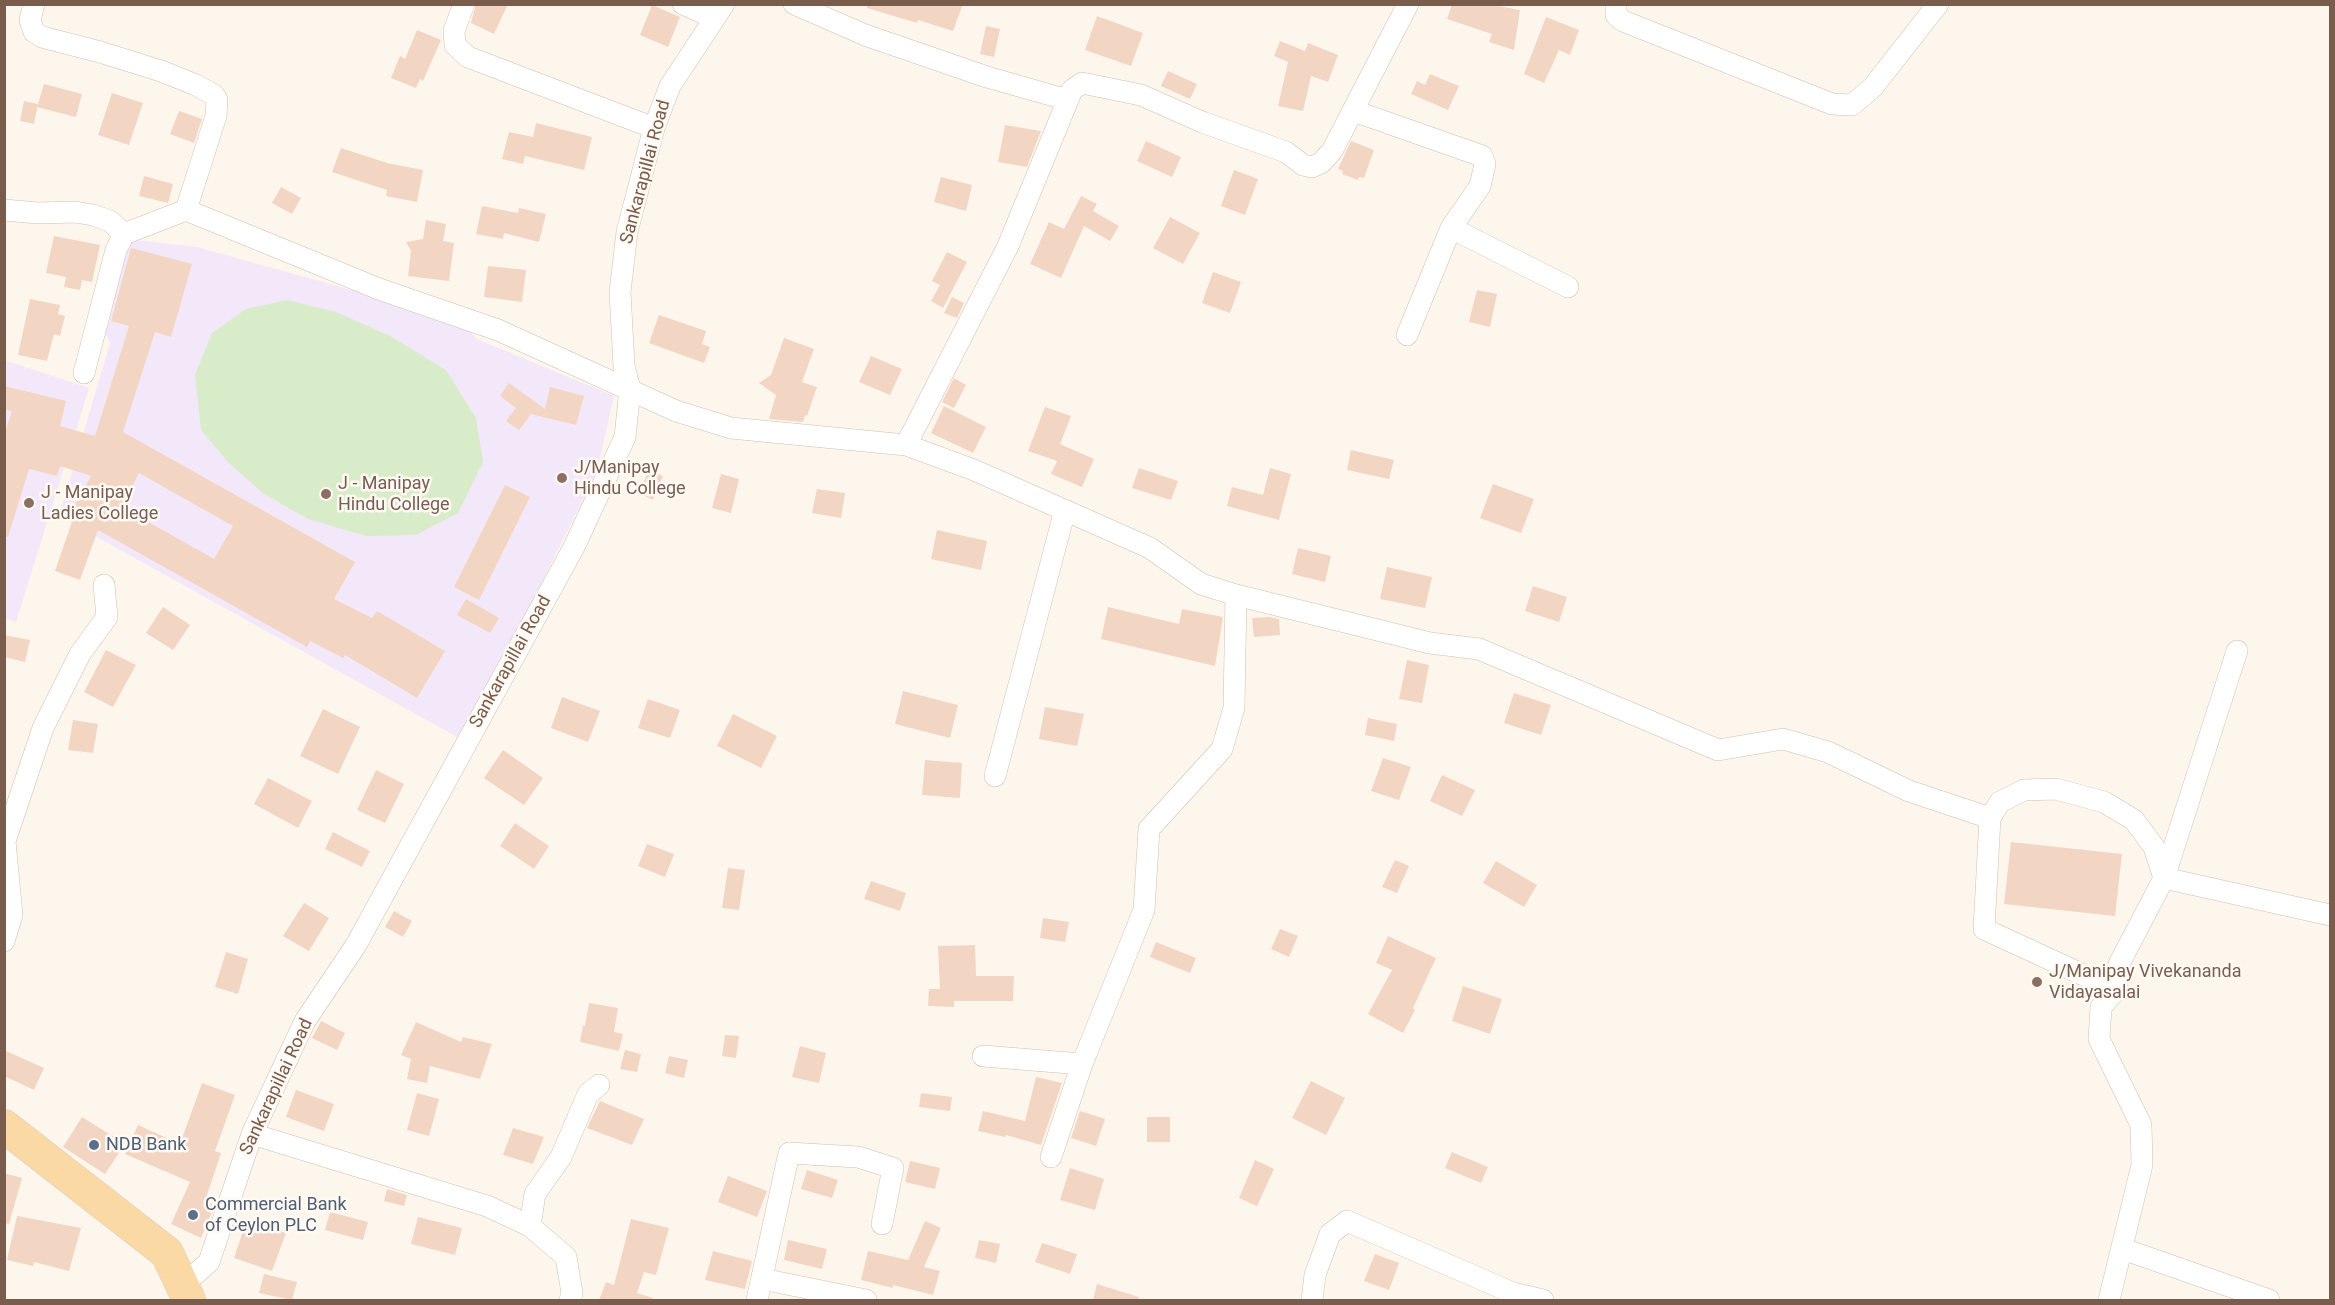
<!DOCTYPE html>
<html>
<head>
<meta charset="utf-8">
<style>
	body { margin:0 }
	#map { position:relative; width:2335px; height:1305px; overflow:hidden; background:#fdf6ec; font-family:Roboto,sans-serif }
	canvas { display:block }
	.frame { position:absolute; inset:0; border:6px solid #7a5c4d; pointer-events:none }
</style>
</head>
<body>
<div id="map">
<canvas width="2335" height="1305"></canvas>
<div class="frame"></div>
</div>
<script>
const ctx = document.querySelector('canvas').getContext('2d');
ctx.lineJoin = 'round';
function fillPath(path, color) { ctx.fillStyle = color; ctx.fill(path, 'evenodd'); }
const poly = rows => new Path2D(rows.map(r => 'M' + r).join(''));
function strokePath(path, color, width, dash) { ctx.strokeStyle = color; ctx.lineWidth = width; ctx.lineCap = dash ? 'butt' : 'round'; ctx.setLineDash(dash || []); ctx.stroke(path); }
function drawText(font, color, halo, rows, align = 'center') {
  ctx.font = font + ' Roboto,sans-serif'; ctx.lineWidth = 5; ctx.setLineDash([]); ctx.textBaseline = 'middle'; ctx.strokeStyle = halo; ctx.fillStyle = color; for (const [text, x, y, turn = 0] of rows) {
    ctx.save(); ctx.translate(x, y); ctx.rotate((+turn || 0) * Math.PI / 180); ctx.textAlign = isNaN(turn) ? turn : align; if (halo) ctx.strokeText(text, 0, 0); ctx.fillText(text, 0, 0); ctx.restore();
  }
}
const education = poly([
	[126,239,197,247,459,320,477,339,614,396,597,472,533,600,459,738,59,516,110,343,101,323],
	[4,360,89,388,16,622,4,618]
]);
const green = poly([
	[287,300,336,312,390,336,446,370,476,418,483,462,458,513,416,535,366,536,308,519,264,494,228,462,201,430,195,375,212,333,246,309]
]);
const building = poly([
	[476,4,508,4,494,34,471,23],
	[867,4,963,4,953,31,918,20,917,23,867,8],
	[1452,4,1487,4,1520,10,1514,50,1489,42,1492,34,1447,19],
	[652,5,680,17,668,47,640,35],
	[1097,16,1143,33,1131,66,1085,50],
	[1546,17,1579,30,1570,55,1559,50,1544,83,1524,74],
	[986,26,1000,29,994,57,980,54],
	[417,30,441,40,423,81,420,79,416,88,391,78,400,56,405,59],
	[1280,41,1305,51,1308,43,1338,55,1328,82,1311,76,1303,111,1278,106,1288,62,1274,56],
	[1168,71,1197,84,1190,99,1161,86],
	[1430,74,1459,86,1448,110,1411,94,1417,81,1425,85],
	[44,84,82,94,76,117,37,107],
	[112,93,143,103,129,145,98,135],
	[24,101,38,104,34,124,20,121],
	[179,111,202,119,194,143,170,134],
	[536,123,592,137,584,170,525,156,523,164,502,159,509,132,533,137],
	[1005,125,1041,131,1027,167,998,162],
	[1146,141,1181,157,1172,177,1137,161],
	[1351,141,1374,150,1364,178,1359,177,1358,180,1342,174,1343,171,1338,169],
	[341,148,387,163,423,170,417,202,386,196,387,190,332,172],
	[1234,170,1258,179,1245,215,1221,206],
	[144,176,173,184,168,203,139,196],
	[941,177,972,185,966,211,934,202],
	[281,187,301,198,292,214,272,203],
	[1081,196,1097,204,1093,211,1119,226,1110,241,1084,226,1061,278,1030,264,1049,222,1064,229],
	[482,206,518,213,519,208,546,214,539,242,504,233,503,239,476,234],
	[1170,217,1200,233,1183,264,1153,248],
	[426,220,446,224,443,241,454,243,449,281,408,276,411,251,406,242,423,239],
	[54,236,100,245,92,282,82,280,80,290,64,287,66,277,46,273],
	[131,248,192,264,171,337,155,332,123,432,355,562,334,599,372,618,377,611,445,651,417,698,345,655,343,658,310,641,307,647,98,530,80,580,55,571,74,516,70,514,91,476,60,466,57,476,29,469,8,537,4,536,4,436,12,411,4,409,4,386,66,401,60,426,95,436,129,326,111,321],
	[139,473,233,526,214,559,122,507],
	[947,252,967,262,943,308,931,301,940,285,932,281],
	[488,266,526,270,522,302,484,297],
	[1213,272,1241,282,1230,313,1202,303],
	[1477,290,1497,294,1490,327,1469,322],
	[952,297,964,303,957,318,944,313],
	[30,299,60,305,58,314,65,316,60,336,54,334,47,361,18,355],
	[659,315,706,331,702,344,710,347,704,363,649,343],
	[784,338,814,349,802,382,817,387,807,416,805,415,803,422,769,419,776,395,759,383,771,375],
	[871,356,902,369,890,395,859,382],
	[954,378,966,385,954,408,942,402],
	[509,383,545,409,550,387,584,396,576,425,531,414,519,430,506,421,516,408,500,396],
	[944,406,986,427,973,453,931,433],
	[1045,407,1071,416,1060,444,1094,459,1082,487,1051,474,1057,461,1028,451],
	[1351,450,1394,460,1389,479,1347,470],
	[1139,468,1178,481,1171,500,1132,488],
	[1270,468,1291,474,1279,520,1227,506,1232,487,1263,495],
	[649,470,663,476,653,500,639,493],
	[721,474,739,479,731,513,712,508],
	[1493,484,1534,499,1521,533,1480,518],
	[505,485,530,497,479,600,454,587],
	[817,489,845,493,841,518,812,513],
	[937,530,987,541,981,570,931,559],
	[1298,548,1331,556,1325,582,1292,574],
	[1387,567,1432,577,1425,608,1380,599],
	[1533,586,1567,597,1559,622,1525,611],
	[466,599,499,618,490,633,457,615],
	[163,607,190,625,173,650,146,633],
	[1108,607,1179,624,1182,609,1223,617,1215,666,1101,639],
	[1270,617,1279,619,1280,635,1254,637,1252,618],
	[4,635,30,640,25,662,4,657],
	[106,650,136,665,113,707,84,692],
	[1407,660,1429,665,1422,703,1399,699],
	[903,691,958,705,950,738,895,724],
	[1514,693,1551,705,1541,735,1504,723],
	[562,697,600,711,588,742,551,728],
	[648,699,680,710,670,738,638,728],
	[1045,707,1084,714,1077,746,1039,739],
	[323,709,360,727,338,774,300,756],
	[733,714,777,736,761,768,717,746],
	[1368,718,1397,724,1394,741,1365,735],
	[73,720,98,724,93,753,68,750],
	[503,750,543,778,524,805,484,778],
	[1383,758,1411,767,1399,800,1371,791],
	[925,760,962,763,960,798,922,795],
	[376,770,404,784,385,823,357,810],
	[1442,775,1475,790,1462,816,1430,801],
	[268,778,312,801,298,828,254,804],
	[515,823,549,846,534,869,500,846],
	[333,832,370,851,362,867,325,849],
	[2011,842,2122,854,2115,916,2004,904],
	[647,844,674,854,665,877,638,866],
	[1395,860,1409,866,1397,893,1382,887],
	[1496,861,1537,885,1524,907,1483,883],
	[728,868,745,870,739,910,722,908],
	[871,881,906,893,900,911,864,899],
	[304,903,329,918,309,951,283,936],
	[394,911,412,921,403,937,385,927],
	[1043,918,1069,922,1065,942,1040,938],
	[1280,929,1298,936,1289,957,1271,949],
	[1388,936,1436,958,1413,1008,1415,1010,1403,1033,1368,1014,1392,970,1376,963],
	[1156,942,1196,958,1190,973,1150,957],
	[975,945,976,976,1014,976,1013,1001,954,1001,954,1007,928,1006,929,989,940,989,938,946],
	[226,952,248,959,238,994,215,987],
	[1463,986,1502,999,1490,1034,1452,1021],
	[589,1003,618,1008,614,1032,623,1034,619,1051,580,1042,583,1025,585,1026],
	[321,1021,345,1033,337,1050,312,1038],
	[416,1022,461,1042,463,1037,492,1044,480,1079,430,1066,427,1083,407,1079,411,1059,401,1055],
	[725,1035,739,1036,736,1058,722,1056],
	[800,1046,826,1053,819,1083,792,1077],
	[4,1050,44,1068,34,1090,4,1076],
	[625,1050,641,1054,637,1072,620,1069],
	[669,1056,688,1060,684,1078,665,1073],
	[1036,1077,1062,1083,1041,1145,1006,1135,1005,1137,978,1131,983,1111,1025,1121],
	[1311,1081,1345,1098,1326,1135,1292,1118],
	[202,1083,235,1095,215,1151,221,1153,205,1201,215,1205,201,1238,171,1224,190,1182,125,1154,138,1125,180,1144],
	[296,1090,334,1104,324,1131,286,1117],
	[417,1093,439,1099,429,1136,407,1130],
	[921,1093,952,1097,950,1111,919,1107],
	[600,1101,644,1119,632,1145,587,1128],
	[1080,1111,1105,1119,1096,1146,1071,1138],
	[82,1117,125,1144,105,1174,63,1147],
	[1147,1117,1170,1117,1170,1142,1147,1142],
	[513,1128,544,1137,533,1164,503,1155],
	[1452,1152,1488,1167,1481,1183,1445,1168],
	[1255,1160,1274,1169,1257,1206,1239,1198],
	[910,1161,940,1168,935,1189,905,1182],
	[1070,1168,1104,1179,1095,1210,1060,1200],
	[807,1170,838,1180,832,1198,801,1189],
	[4,1173,22,1178,9,1224,4,1223],
	[728,1176,767,1191,757,1217,718,1202],
	[387,1189,407,1195,404,1206,384,1201],
	[330,1212,368,1222,363,1240,325,1230],
	[17,1216,81,1228,69,1271,34,1262,33,1266,7,1260],
	[418,1217,462,1228,455,1255,411,1244],
	[247,1219,286,1233,272,1271,234,1258],
	[631,1219,669,1228,656,1275,644,1272,637,1293,653,1298,652,1300,599,1300,606,1282,614,1285],
	[925,1221,941,1228,924,1267,940,1271,933,1295,893,1285,893,1288,861,1280,868,1251,908,1260],
	[788,1240,827,1249,822,1269,784,1260],
	[979,1240,1000,1244,996,1263,975,1258],
	[1042,1243,1077,1254,1070,1274,1035,1262],
	[713,1251,752,1261,745,1289,705,1280],
	[1375,1254,1399,1263,1389,1290,1364,1281],
	[264,1274,297,1282,292,1300,259,1293],
	[1097,1284,1139,1297,1138,1300,1093,1300]
]);
const street = poly([
	[34,4,30,20,34,32,42,37,100,52,161,71,196,85,214,95,217,100,216,116,186,210,124,234,116,250,84,373],
	[464,4,454,31,455,45,468,57,654,128],
	[683,4,714,18],
	[794,4,865,35,987,77,1068,100],
	[1616,4,1616,15,1623,21,1832,104,1852,105,1873,87,1938,4],
	[1354,111,1482,156,1485,164,1480,186,1451,228,1568,287],
	[4,210,38,213,75,212,93,215,110,221,124,234],
	[186,210,379,289,498,330,676,411,731,428,906,445,974,470,1150,548,1201,584,1236,595,1430,643,1479,649,1718,750,1783,739,1828,752,1909,791,1990,818,1984,929,2116,990,2119,964,2164,878,2330,915],
	[1407,335,1451,228],
	[906,445,1008,246,1072,90,1082,83,1141,95,1202,122,1286,152,1303,165,1312,167,1321,163,1332,151,1408,4],
	[995,776,1065,510],
	[1990,818,2000,802,2024,790,2056,789,2104,802,2134,820,2154,847,2164,878],
	[2164,878,2237,651],
	[4,941,12,915,5,841,43,728,80,654,107,617,104,585],
	[983,1056,1082,1064],
	[252,1134,487,1206,530,1226,566,1257,572,1293,570,1300],
	[1051,1157,1082,1064,1144,910,1149,829,1222,749,1234,708,1236,595],
	[530,1226,535,1194,561,1157,588,1094,599,1085],
	[2123,1249,2269,1300],
	[762,1279,866,1300],
	[183,1285,209,1262,252,1134,305,1021,356,945,574,547,625,437,630,389,624,366,620,292,627,232,654,128,670,86,724,4],
	[757,1300,789,1153,858,1157,893,1168,882,1224],
	[1312,1300,1315,1275,1330,1234,1347,1221,1513,1293,1543,1300],
	[2109,1300,2142,1165,2141,1125,2099,1039,2101,1007,2116,990]
]);
const primary = poly([
	[4,1126,167,1253,189,1300]
]);
const markers = [
	[562,478,6,"#8d6e63"],
	[326,494,6,"#8d6e63"],
	[29,503,6,"#8d6e63"],
	[2037,982,6,"#8d6e63"],
	[94,1145,6,"#5c6f8a"],
	[193,1215,6,"#5c6f8a"]
];
const streetNames = [
	["Sankarapillai Road",646,172,-75],
	["Sankarapillai Road",511,662,-61],
	["Sankarapillai Road",277,1087,-65]
];
const educationNames = [
	["J/Manipay",574,468],
	["Hindu College",574,489],
	["J - Manipay",338,484],
	["Hindu College",338,505],
	["J - Manipay",41,493],
	["Ladies College",41,514],
	["J/Manipay Vivekananda",2049,972],
	["Vidayasalai",2049,993]
];
const serviceNames = [
	["NDB Bank",106,1145],
	["Commercial Bank",205,1205],
	["of Ceylon PLC",205,1226]
];
fillPath(education, '#f3e8fa');
fillPath(green, '#d8ecc9');
fillPath(building, '#f3d5c3');
strokePath(street, '#d1beb0', 22);
strokePath(primary, '#dad1cd', 34);
strokePath(street, '#fff', 21);
strokePath(primary, '#fbd9a5', 33);
for (const [x, y, r, color] of markers) { const dot = new Path2D(); dot.arc(x, y, r, 0, 2 * Math.PI); ctx.fillStyle = color; ctx.fill(dot); strokePath(dot, '#fffaf3', 2); }
drawText('18px', '#7a5c4d', '#fffaf3', streetNames);
drawText('18px', '#785e54', '#fffaf3', educationNames, 'left');
drawText('18px', '#4e5e75', '#fffaf3', serviceNames, 'left');
</script>
</body>
</html>
